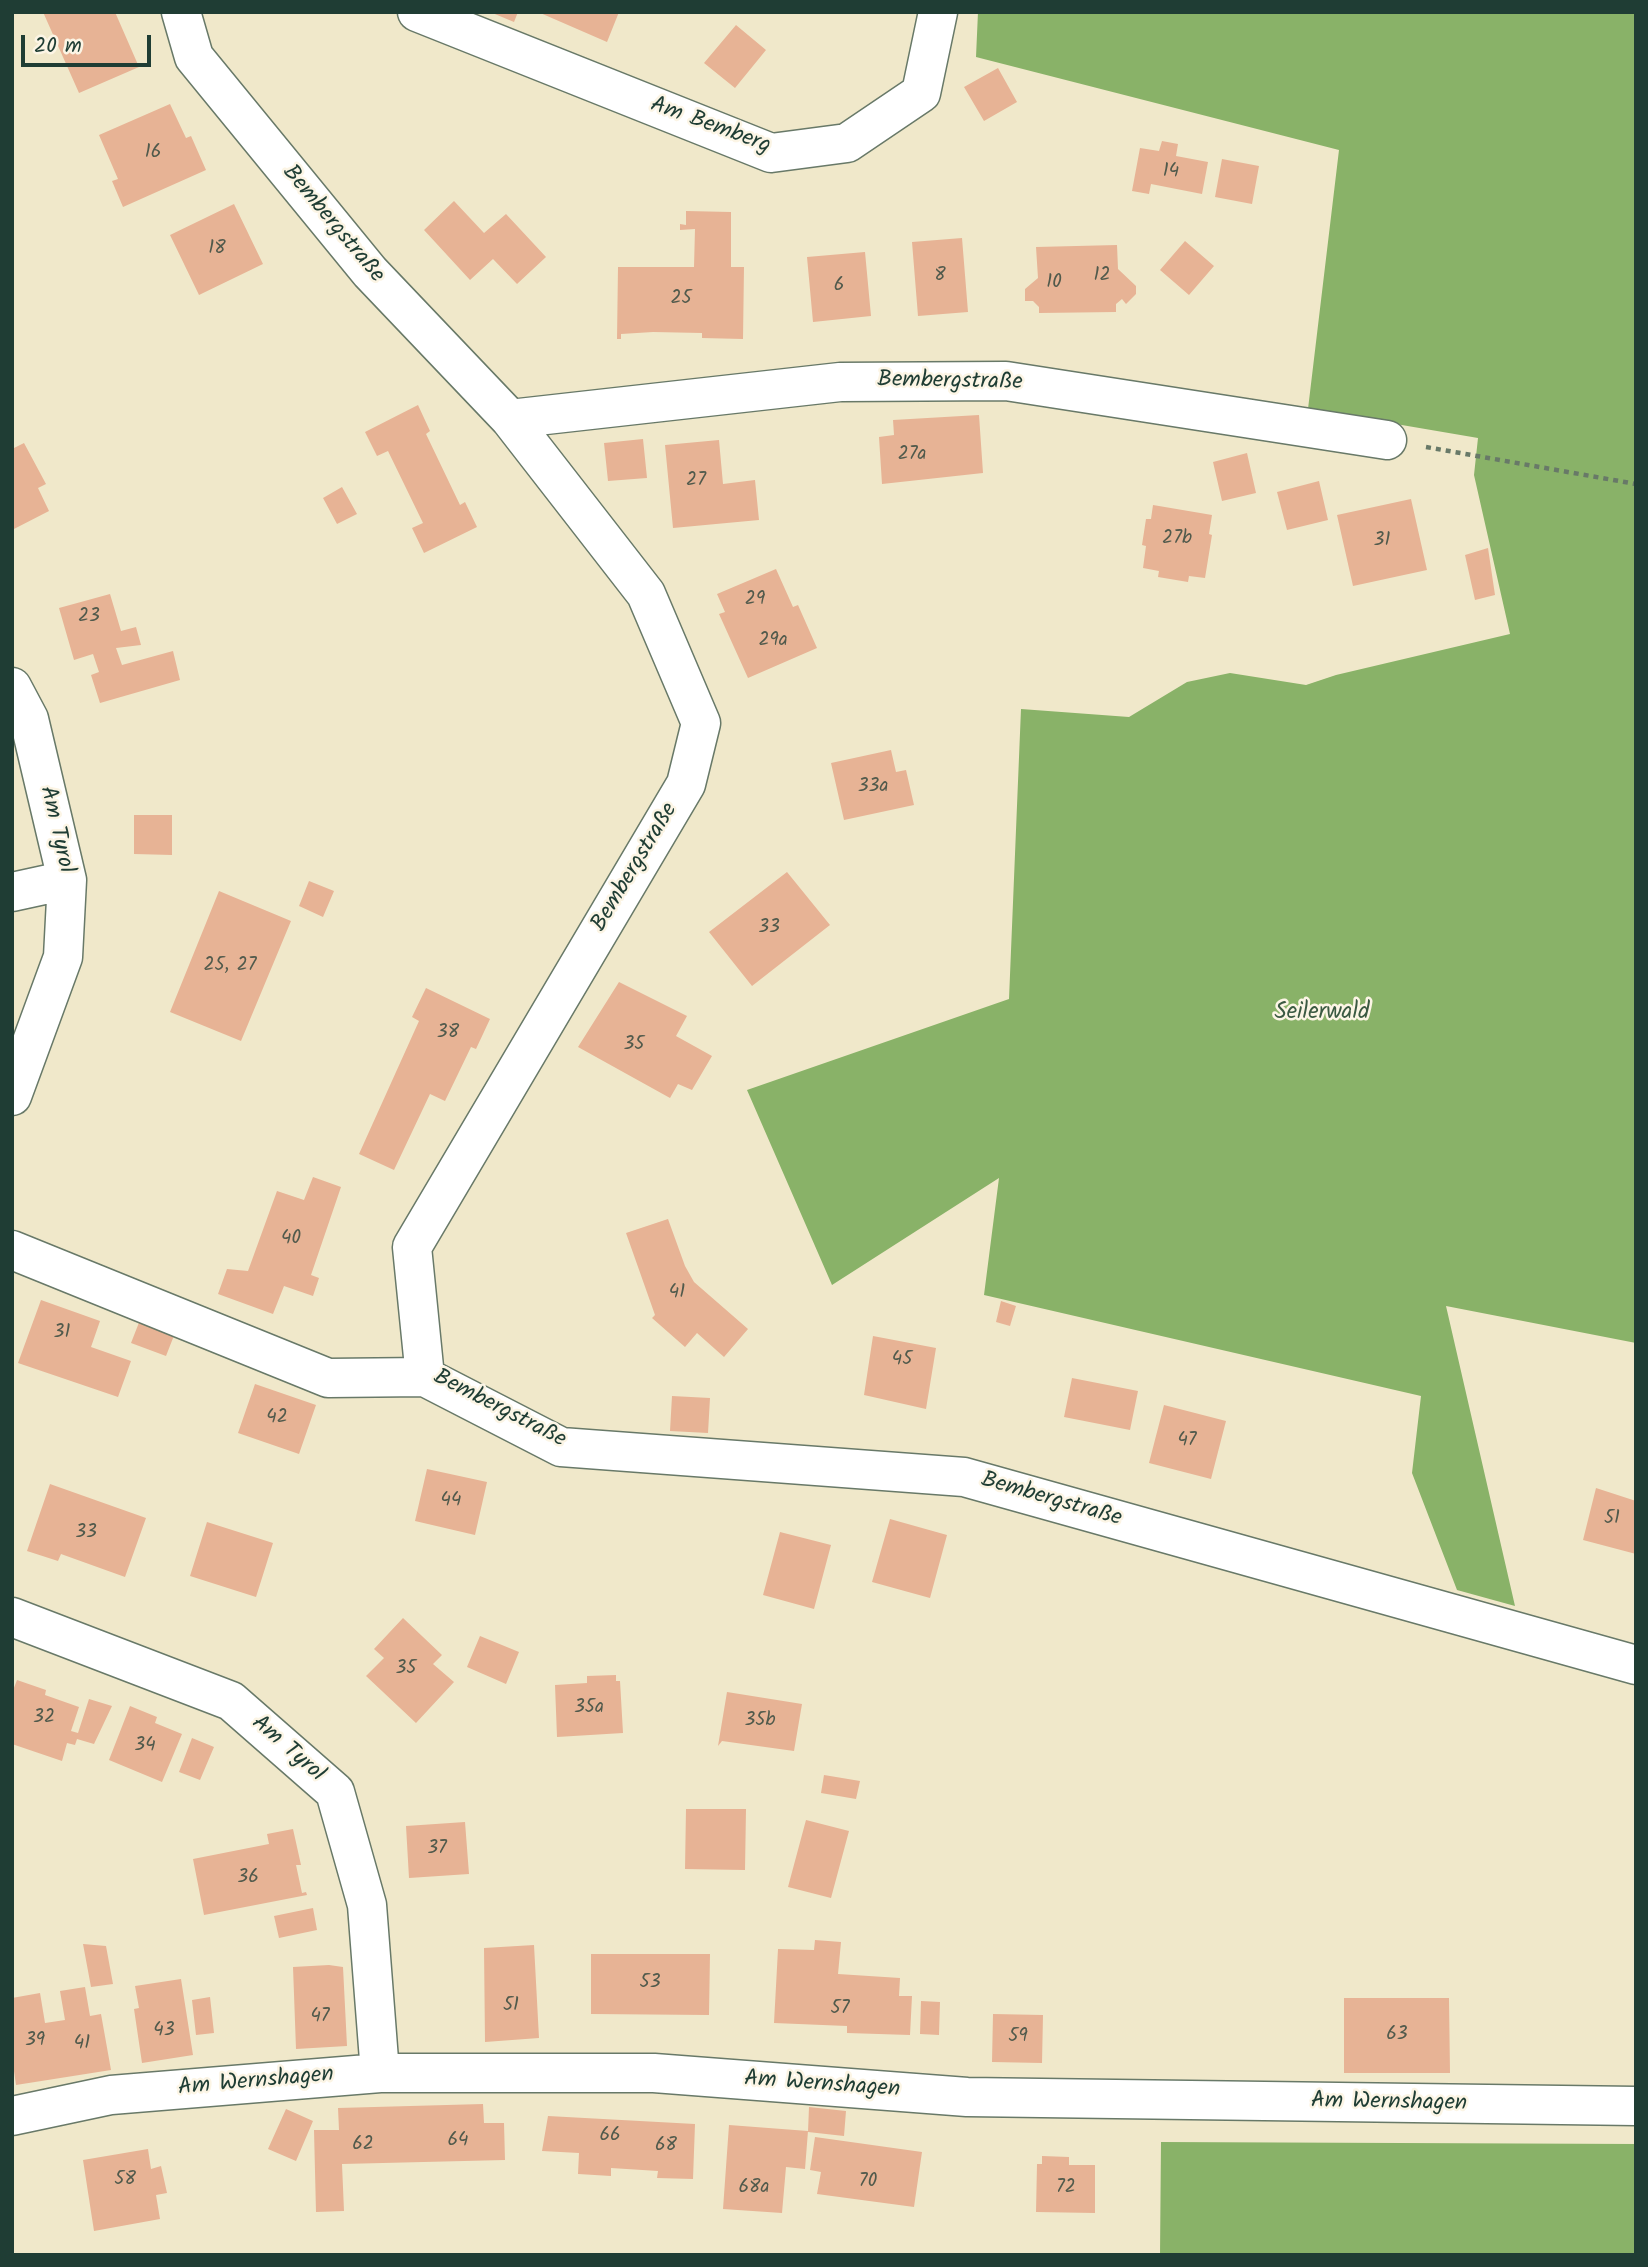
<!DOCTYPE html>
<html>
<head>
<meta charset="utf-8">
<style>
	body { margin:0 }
	#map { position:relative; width:1648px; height:2267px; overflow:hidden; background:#f0e8ca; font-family:Kalam,sans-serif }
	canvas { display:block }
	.frame { position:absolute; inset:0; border:14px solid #1f3d34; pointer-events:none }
	.scale { position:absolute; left:21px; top:35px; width:130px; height:32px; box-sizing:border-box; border:4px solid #1f3d34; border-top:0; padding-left:9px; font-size:21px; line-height:24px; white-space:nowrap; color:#1f3d34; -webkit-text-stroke:5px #fcf5e5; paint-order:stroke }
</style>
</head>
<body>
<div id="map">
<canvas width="1648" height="2267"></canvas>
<div class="frame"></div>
<div class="scale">20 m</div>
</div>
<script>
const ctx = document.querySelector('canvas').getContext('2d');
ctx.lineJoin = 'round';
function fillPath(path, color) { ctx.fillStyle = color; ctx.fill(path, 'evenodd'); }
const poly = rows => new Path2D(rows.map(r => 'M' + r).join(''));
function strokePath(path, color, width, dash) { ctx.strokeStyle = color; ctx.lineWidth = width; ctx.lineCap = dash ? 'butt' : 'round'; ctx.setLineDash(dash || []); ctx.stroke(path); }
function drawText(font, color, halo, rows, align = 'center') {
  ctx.font = font + ' Kalam,sans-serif'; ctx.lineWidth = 5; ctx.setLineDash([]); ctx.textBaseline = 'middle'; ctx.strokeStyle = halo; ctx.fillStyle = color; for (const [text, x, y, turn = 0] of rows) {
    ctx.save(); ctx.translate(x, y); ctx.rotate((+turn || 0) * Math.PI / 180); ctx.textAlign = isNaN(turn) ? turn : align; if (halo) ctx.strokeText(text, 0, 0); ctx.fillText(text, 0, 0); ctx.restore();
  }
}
const forest = poly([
	[978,12,1636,12,1636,1343,1446,1306,1515,1606,1457,1590,1412,1473,1421,1396,984,1295,999,1178,832,1285,747,1090,1009,999,1021,709,1129,717,1187,682,1230,673,1306,685,1336,675,1510,634,1474,475,1478,438,1308,409,1339,150,976,57],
	[1161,2142,1636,2144,1636,2255,1160,2255]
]);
const building = poly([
	[43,12,115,12,139,67,79,93],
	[490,12,518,12,514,22],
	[538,12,619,12,607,42],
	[736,25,766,50,735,88,704,63],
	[998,68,1017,102,984,121,964,87],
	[170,104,186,138,191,136,206,170,123,207,112,181,118,179,99,135],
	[1162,141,1178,144,1176,156,1208,162,1202,194,1151,184,1149,194,1132,191,1140,148,1159,151],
	[1222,159,1259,166,1252,204,1215,197],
	[454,201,484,233,506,214,546,257,517,284,493,259,470,280,424,230],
	[234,204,263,264,199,295,170,235],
	[686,211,731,212,731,267,744,267,743,339,702,338,702,333,653,332,621,334,621,339,617,339,618,267,694,267,695,229,680,230,680,224,686,225],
	[962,238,968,312,918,316,912,242],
	[1185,241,1214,266,1189,295,1160,270],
	[1117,245,1118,269,1136,286,1136,294,1126,304,1122,299,1116,304,1116,312,1039,313,1039,307,1033,301,1025,301,1025,289,1038,278,1036,247],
	[865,252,871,316,813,322,807,257],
	[418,405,430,431,426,434,460,505,465,502,477,527,424,553,412,528,423,523,388,451,377,456,365,432],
	[979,415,983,473,882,484,879,437,894,435,893,420],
	[643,439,647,478,608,481,604,443],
	[719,440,723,484,755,480,759,520,673,528,665,445],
	[24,443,46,484,38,488,49,511,12,530,12,449],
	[1247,453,1256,493,1222,501,1213,462],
	[1319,481,1328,520,1287,530,1277,492],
	[342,487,357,514,337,524,323,498],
	[1411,499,1427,570,1353,586,1337,515],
	[1153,505,1212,515,1209,534,1212,535,1205,578,1189,576,1188,582,1158,577,1159,571,1143,568,1146,546,1142,545,1146,519,1151,519],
	[1488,548,1495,595,1475,600,1465,555],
	[776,569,793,607,798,605,817,648,748,678,719,614,725,612,717,594],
	[110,594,121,631,136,627,141,645,116,648,122,665,173,651,180,680,100,703,91,675,99,672,93,654,74,660,59,608],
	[891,750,896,772,906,770,914,805,844,820,831,763],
	[134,815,172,815,172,855,134,854],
	[787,872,830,925,752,986,709,932],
	[309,881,334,891,323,917,299,906],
	[219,891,291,921,241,1041,170,1012],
	[619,982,687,1016,676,1036,712,1056,692,1090,678,1084,670,1098,578,1047],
	[426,988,490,1019,476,1049,471,1047,445,1101,430,1094,394,1170,359,1154,419,1021,412,1017],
	[313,1177,341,1187,311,1275,319,1278,313,1296,284,1286,273,1314,218,1294,227,1269,248,1271,277,1191,304,1200],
	[668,1219,685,1266,694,1282,748,1329,724,1357,697,1333,685,1347,652,1318,655,1315,626,1233],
	[41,1300,100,1321,91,1347,131,1361,118,1397,18,1363],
	[1001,1301,1016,1306,1010,1326,996,1322],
	[140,1320,175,1333,166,1356,131,1343],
	[873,1336,936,1348,926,1409,864,1395],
	[1072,1378,1138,1391,1130,1430,1064,1417],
	[255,1384,316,1405,299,1454,238,1433],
	[672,1396,710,1398,708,1433,670,1431],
	[1164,1405,1226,1421,1211,1479,1149,1463],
	[427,1469,487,1482,475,1535,415,1521],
	[50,1484,146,1518,125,1577,61,1554,58,1561,27,1551],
	[1596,1488,1636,1501,1636,1554,1583,1540],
	[890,1519,947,1535,930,1598,872,1582],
	[207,1522,273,1543,256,1597,190,1576],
	[780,1532,831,1545,814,1609,763,1595],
	[403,1618,442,1655,433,1664,454,1682,416,1723,366,1676,384,1658,374,1649],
	[480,1636,519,1652,506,1684,467,1667],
	[616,1675,616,1681,620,1681,623,1733,557,1737,555,1685,587,1683,587,1676],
	[17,1680,46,1690,45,1695,79,1707,71,1731,78,1733,89,1699,112,1706,94,1744,77,1739,75,1745,67,1743,62,1761,12,1744,12,1693],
	[727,1692,802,1704,794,1751,722,1741,718,1746],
	[130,1706,157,1717,155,1723,182,1734,162,1782,109,1760],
	[192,1738,214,1747,200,1780,179,1772],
	[824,1775,860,1781,856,1799,821,1793],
	[686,1809,746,1809,745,1870,685,1869],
	[806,1820,849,1831,831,1898,788,1887],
	[465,1822,469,1874,409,1878,406,1826],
	[293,1829,301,1865,296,1865,302,1893,306,1892,307,1895,204,1915,193,1859,269,1844,267,1834],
	[313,1908,317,1930,279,1938,274,1916],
	[815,1940,841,1942,838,1974,900,1978,899,1996,912,1996,910,2035,847,2033,847,2026,774,2023,778,1949,814,1950],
	[83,1944,106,1946,113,1984,91,1987],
	[534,1945,539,2038,485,2042,484,1948],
	[591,1954,710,1954,709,2015,591,2014],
	[329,1965,343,1967,347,2046,296,2049,293,1967],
	[181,1979,193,2055,142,2063,134,2009,139,2008,135,1986],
	[85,1987,90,2016,101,2014,111,2070,16,2085,12,2057,12,1998,40,1993,45,2023,65,2020,60,1991],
	[210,1997,214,2033,196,2035,192,2000],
	[1344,1998,1449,1998,1450,2073,1344,2073],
	[921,2001,940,2002,939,2035,920,2034],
	[993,2014,1043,2015,1042,2063,992,2062],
	[483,2104,484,2123,504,2123,505,2160,342,2164,344,2211,316,2212,314,2130,339,2130,338,2108],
	[809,2107,846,2111,844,2136,808,2132],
	[286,2109,313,2121,296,2161,268,2149],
	[548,2116,695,2124,693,2179,657,2178,658,2171,611,2168,611,2176,578,2174,579,2153,542,2151],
	[729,2125,808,2131,805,2169,786,2167,782,2213,723,2209],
	[815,2137,922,2152,914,2207,817,2194,821,2172,810,2170],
	[148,2149,151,2169,161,2166,167,2193,156,2195,160,2219,94,2231,83,2160],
	[1042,2156,1069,2157,1069,2165,1095,2165,1095,2213,1036,2212,1037,2164,1042,2164]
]);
const path = poly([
	[1426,447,1636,484]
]);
const street = poly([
	[181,12,194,57,370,272,510,419,646,594,701,723,686,784,412,1247,425,1377],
	[417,12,771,153,847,143,921,93,938,12],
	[510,419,840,382,1006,381,1387,440],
	[12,687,29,719,67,880,63,957,12,1096],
	[12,892,67,880],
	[12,1250,328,1378,425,1377,561,1447,964,1477,1636,1665],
	[12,1617,231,1701,335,1792,367,1905,380,2073],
	[12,2116,111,2095,380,2073,654,2073,967,2097,1636,2106]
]);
const numberNames = [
	["16",153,154],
	["14",1171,173],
	["18",217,250],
	["8",940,277],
	["12",1102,277],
	["10",1054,284],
	["6",839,287],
	["25",681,300],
	["27a",912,456],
	["27",696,482],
	["27b",1177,540],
	["31",1382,542],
	["29",755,601],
	["23",89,618],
	["29a",773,642],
	["33a",873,788],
	["33",769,929],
	["25, 27",230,967],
	["38",448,1034],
	["35",634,1046],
	["40",291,1240],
	["41",677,1294],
	["31",62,1334],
	["45",902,1361],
	["42",277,1419],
	["47",1187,1442],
	["44",451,1502],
	["51",1612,1520],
	["33",86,1534],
	["35",406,1670],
	["35a",589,1709],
	["32",44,1719],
	["35b",760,1722],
	["34",145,1747],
	["37",437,1850],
	["36",248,1879],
	["53",650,1984],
	["51",511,2007],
	["57",840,2010],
	["47",320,2018],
	["43",164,2032],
	["63",1397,2036],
	["59",1018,2038],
	["39",35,2042],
	["41",82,2045],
	["66",610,2137],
	["64",458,2142],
	["62",363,2146],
	["68",666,2147],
	["58",125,2181],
	["70",868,2183],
	["68a",754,2189],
	["72",1066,2189]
];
const streetNames = [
	["Am Bemberg",710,127,20],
	["Bembergstraße",332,225,50],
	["Bembergstraße",950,383,1],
	["Am Tyrol",55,830,77],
	["Bembergstraße",636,868,-59],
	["Bembergstraße",499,1410,27],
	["Bembergstraße",1051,1501,16],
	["Am Tyrol",287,1750,41],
	["Am Wernshagen",256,2083,-5],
	["Am Wernshagen",822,2086,4],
	["Am Wernshagen",1389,2104,1]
];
const parkNames = [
	["Seilerwald",1322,1014]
];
fillPath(forest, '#89b268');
fillPath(building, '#e7b395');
strokePath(street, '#687968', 41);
strokePath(path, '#687968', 4.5, [5, 5]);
strokePath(street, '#fff', 38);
drawText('19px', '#515a4c', null, numberNames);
drawText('23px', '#1f3d34', '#fcf5e5', streetNames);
drawText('23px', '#3b5a42', '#fcf5e5', parkNames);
</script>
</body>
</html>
